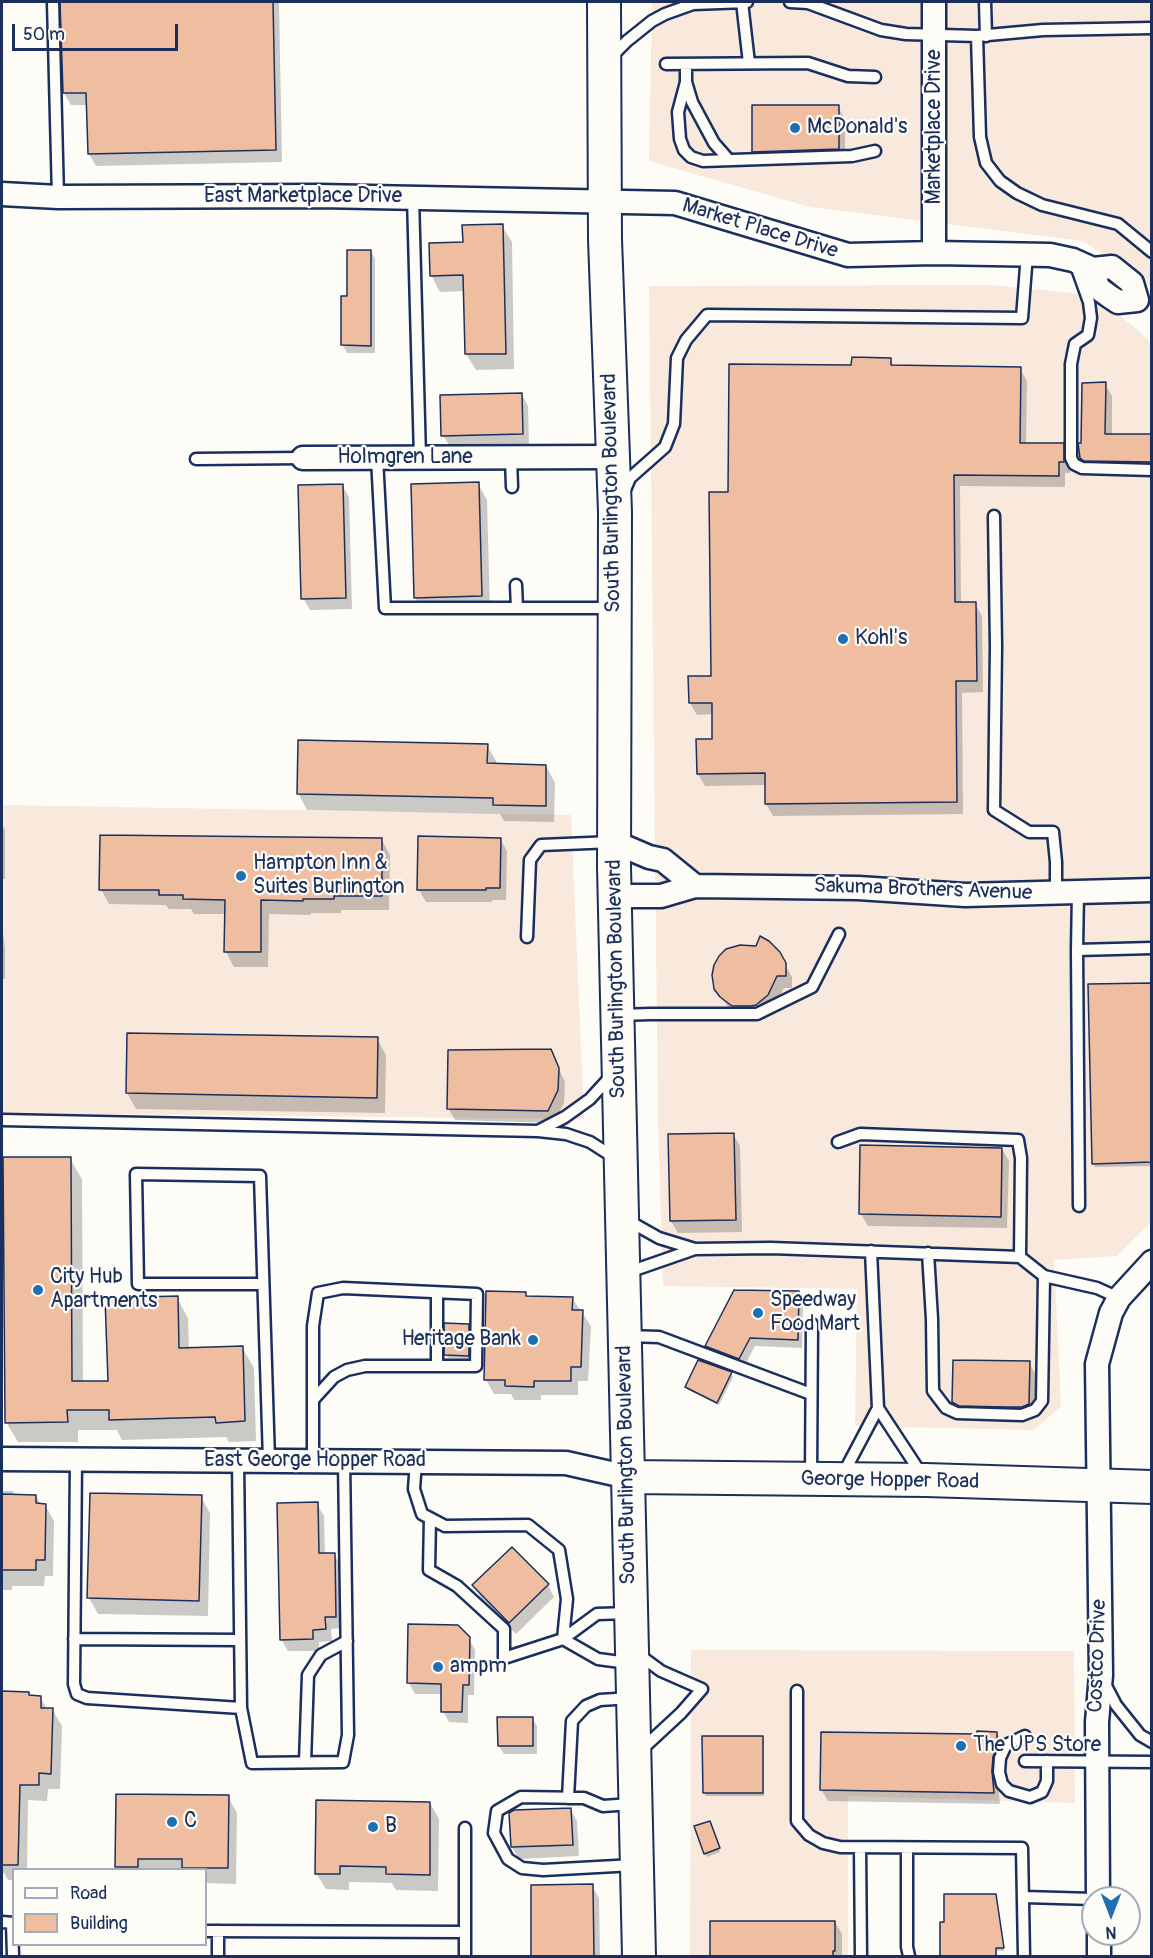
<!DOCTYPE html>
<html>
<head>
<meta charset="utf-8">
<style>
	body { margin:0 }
	#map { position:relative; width:1153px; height:1958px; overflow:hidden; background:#fdfcf7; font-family:Pangolin,sans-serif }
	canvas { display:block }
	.frame { position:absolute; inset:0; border:3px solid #1b2f5e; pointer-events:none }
	.legend { position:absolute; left:12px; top:1868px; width:195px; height:78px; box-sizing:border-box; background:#fdfcf7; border:2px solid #a3aaba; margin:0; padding:8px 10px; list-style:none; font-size:18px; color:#1b2f5e }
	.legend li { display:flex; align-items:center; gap:12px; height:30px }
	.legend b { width:30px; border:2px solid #a3aaba }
	.north { position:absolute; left:1081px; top:1886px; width:60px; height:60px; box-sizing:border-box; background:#fdfcf7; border:2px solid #a3aaba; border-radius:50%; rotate:180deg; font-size:16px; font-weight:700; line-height:24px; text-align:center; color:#1b2f5e }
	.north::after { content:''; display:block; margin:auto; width:21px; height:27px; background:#1f6fb2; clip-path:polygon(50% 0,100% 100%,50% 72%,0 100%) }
	.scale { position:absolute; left:12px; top:24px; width:166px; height:27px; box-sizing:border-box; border:3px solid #1b2f5e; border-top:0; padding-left:8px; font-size:18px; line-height:21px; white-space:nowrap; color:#1b2f5e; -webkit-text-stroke:4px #fdfcf7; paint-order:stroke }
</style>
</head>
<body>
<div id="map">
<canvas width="1153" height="1958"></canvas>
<div class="frame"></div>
<ul class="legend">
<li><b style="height:8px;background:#fdfcf7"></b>Road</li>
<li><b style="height:16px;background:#efbda0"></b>Building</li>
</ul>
<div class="north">N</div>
<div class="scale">50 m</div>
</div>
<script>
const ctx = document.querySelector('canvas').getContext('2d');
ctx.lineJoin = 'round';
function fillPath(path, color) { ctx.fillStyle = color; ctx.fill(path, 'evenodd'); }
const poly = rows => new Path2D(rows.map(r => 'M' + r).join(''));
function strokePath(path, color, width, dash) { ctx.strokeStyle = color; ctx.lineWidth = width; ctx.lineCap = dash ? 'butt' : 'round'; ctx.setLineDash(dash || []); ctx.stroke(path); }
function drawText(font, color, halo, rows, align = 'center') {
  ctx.font = font + ' Pangolin,sans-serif'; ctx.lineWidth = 4.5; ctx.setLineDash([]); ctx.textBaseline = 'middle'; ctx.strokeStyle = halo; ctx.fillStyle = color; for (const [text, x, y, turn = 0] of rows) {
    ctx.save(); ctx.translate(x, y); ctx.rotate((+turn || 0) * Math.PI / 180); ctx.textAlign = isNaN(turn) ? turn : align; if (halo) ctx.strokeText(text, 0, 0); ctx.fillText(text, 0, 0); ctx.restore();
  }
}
const built = poly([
	[652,2,1151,2,1151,286,1083,241,810,207,649,161],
	[991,285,1092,295,1138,330,1151,343,1151,1222,1117,1256,1054,1260,1061,1406,1034,1430,855,1426,857,1289,663,1286,658,1123,649,286],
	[2,805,571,815,584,1119,2,1113],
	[691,1650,1074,1651,1075,1803,848,1796,848,1956,690,1956]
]);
const shadow = poly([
	[62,2,279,2,282,162,96,166,89,154,88,105,71,105,64,93],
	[1070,2,1152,2,1071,3],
	[838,107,845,119,845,161,760,163,753,151],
	[502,226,512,242,514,369,476,370,466,354,465,291,440,292,431,275,464,243],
	[371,251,375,259,375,353,347,353,343,345],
	[890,359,894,366,1020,369,1027,381,1026,444,1063,445,1070,457,1070,473,1065,473,1065,487,960,486,961,604,975,604,982,616,983,692,962,693,963,814,773,816,766,804,766,785,705,786,698,774,714,740,713,714,697,715,690,703,712,677,729,494,853,367],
	[1105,384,1112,396,1112,435,1152,435,1152,473,1088,470,1081,458,1083,445],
	[522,394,528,406,529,445,450,447,443,435],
	[478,484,487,500,490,611,425,613,415,597],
	[342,485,349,497,352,609,310,610,303,598],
	[487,745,496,761,496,765,546,766,555,783,554,822,504,821,500,814,307,810,298,793],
	[2,824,5,831,5,879,2,879],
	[500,839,507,851,506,900,492,900,492,902,426,902,419,890],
	[382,840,390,855,389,910,341,910,341,913,311,913,311,915,269,914,268,967,234,967,226,952,226,914,194,914,191,909,169,909,166,905,109,904,101,889],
	[2,926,5,948,5,979,3,979,3,994],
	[776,949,792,977,792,988,784,988,774,1007,732,1012,718,993],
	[1152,984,1152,1166,1095,1167,1093,1163],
	[377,1039,386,1055,385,1113,136,1109,127,1093],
	[550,1050,565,1082,564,1103,554,1123,455,1120,448,1108],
	[733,1134,740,1146,742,1232,678,1233,671,1221],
	[1002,1149,1009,1161,1007,1228,868,1226,861,1214],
	[70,1159,82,1179,83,1383,109,1383,177,1298,188,1318,189,1349,242,1347,254,1368,256,1441,229,1442,226,1437,122,1440,117,1430,78,1430,78,1442,18,1442,6,1422],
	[798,1293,803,1301,802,1348,755,1346,744,1367,712,1355,707,1346],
	[525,1294,527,1297,572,1298,591,1326,588,1381,578,1381,578,1395,541,1395,541,1400,514,1400,511,1394,494,1394,486,1380],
	[468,1325,470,1329,470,1359,448,1358,446,1355],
	[699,1362,731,1374,733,1377,719,1405,688,1390,686,1387],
	[1029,1363,1036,1375,1035,1416,1030,1419,967,1417,961,1414,954,1402],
	[2,1491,13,1491,15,1496,36,1496,41,1505,45,1505,54,1521,53,1576,45,1576,44,1586,12,1586,12,1590,2,1590],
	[201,1497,210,1513,208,1616,98,1614,89,1598],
	[317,1504,324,1516,325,1555,334,1554,341,1566,342,1628,331,1629,332,1641,319,1642,319,1651,288,1651,281,1639],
	[548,1585,554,1597,516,1634,481,1598,474,1586],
	[468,1638,475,1650,474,1695,468,1695,468,1723,449,1722,443,1711,443,1694,415,1694,409,1683],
	[2,1693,28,1694,30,1697,40,1697,47,1709,52,1709,62,1726,60,1789,48,1789,47,1801,28,1800,27,1870,14,1870,14,1880,8,1880,4,1873,2,1873],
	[532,1718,537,1726,537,1754,504,1754,499,1746,499,1719],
	[997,1733,1004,1745,998,1785,1000,1804,828,1801,821,1789,978,1736],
	[762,1737,764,1741,764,1796,706,1796,704,1793],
	[228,1797,237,1813,236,1884,206,1883,206,1870,118,1870,116,1866],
	[430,1803,439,1819,438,1891,396,1890,392,1883,349,1882,349,1890,326,1889,316,1873],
	[570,1809,577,1821,579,1856,519,1859,512,1847],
	[711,1826,720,1852,707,1857,705,1853],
	[532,1886,592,1886,599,1898,600,1956,532,1956],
	[995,1896,997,1899,1004,1951,997,1951,997,1956,939,1956,939,1928],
	[835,1922,842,1934,842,1956,709,1956,709,1953]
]);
const building = poly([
	[60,2,273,2,276,150,88,154,86,93,63,93,60,2],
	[752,105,839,105,839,149,752,152,752,105],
	[503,224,506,354,465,354,463,275,430,276,429,243,463,242,462,225,503,224],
	[347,250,371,250,371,346,341,345,341,296,347,296,347,250],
	[852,357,891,358,891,365,1021,367,1020,443,1064,443,1064,462,1059,462,1059,476,954,475,955,602,976,602,977,681,956,681,957,802,765,804,765,773,697,774,696,739,712,739,712,703,689,703,688,676,711,676,709,492,728,492,729,364,851,365,852,357],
	[1106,382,1105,434,1152,434,1152,462,1084,461,1080,458,1078,443,1081,443,1082,383,1106,382],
	[522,393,523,434,441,436,440,395,522,393],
	[479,482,482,596,414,598,411,484,479,482],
	[343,484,346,598,301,599,298,485,343,484],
	[298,740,488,744,487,763,546,765,546,806,493,805,493,798,297,794,298,740],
	[100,835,382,838,382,896,334,896,334,899,303,899,303,901,261,900,261,952,224,952,225,900,183,899,183,895,159,895,159,890,99,890,100,835],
	[418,836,501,838,500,888,486,888,486,890,417,890,418,836],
	[760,936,769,941,780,952,786,963,786,976,777,976,768,995,756,1005,751,1006,732,1006,720,997,714,989,712,975,714,965,719,956,726,949,740,945,756,946,760,936],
	[1152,983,1152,1162,1092,1164,1088,984,1152,983],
	[127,1033,378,1037,377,1098,126,1093,127,1033],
	[551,1049,559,1068,558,1090,548,1111,447,1109,448,1050,551,1049],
	[734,1133,736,1220,670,1221,668,1134,734,1133],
	[860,1145,1002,1148,1001,1217,859,1214,860,1145],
	[3,1157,71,1157,72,1381,108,1381,105,1298,178,1296,179,1348,243,1346,245,1421,216,1423,215,1417,109,1420,109,1410,67,1410,68,1422,5,1423,3,1157],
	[734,1290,799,1291,798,1340,750,1338,739,1359,705,1346,734,1290],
	[486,1291,526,1292,526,1296,573,1297,572,1310,583,1310,581,1367,571,1367,571,1381,534,1381,534,1387,505,1386,505,1380,484,1380,486,1291],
	[444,1323,469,1324,469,1356,444,1355,444,1323],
	[698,1360,732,1372,717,1403,685,1387,698,1360],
	[953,1360,1030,1361,1029,1404,1022,1407,1005,1407,959,1406,952,1402,953,1360],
	[90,1493,202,1495,199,1601,87,1598,90,1493],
	[2,1494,36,1495,36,1503,46,1504,45,1560,36,1560,36,1570,2,1570,2,1494],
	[318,1502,319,1553,335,1553,336,1617,325,1617,326,1629,313,1630,313,1639,280,1640,277,1503,318,1502],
	[512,1547,549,1584,509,1623,472,1585,512,1547],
	[408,1624,458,1625,470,1637,469,1685,463,1685,462,1712,441,1712,441,1684,407,1683,408,1624],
	[2,1691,29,1692,29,1695,41,1696,41,1708,53,1708,51,1774,39,1773,39,1785,20,1785,18,1865,2,1865,2,1691],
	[497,1717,533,1717,533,1746,498,1746,497,1717],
	[977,1731,997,1732,997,1746,993,1757,992,1771,994,1793,820,1790,821,1732,977,1734,977,1731],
	[702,1736,763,1736,763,1793,703,1793,702,1736],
	[116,1794,229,1795,228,1868,182,1868,182,1859,138,1859,138,1867,115,1867,116,1794],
	[316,1800,430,1802,430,1875,386,1874,386,1867,340,1866,340,1874,315,1874,316,1800],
	[571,1808,573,1845,511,1847,509,1813,514,1810,571,1808],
	[710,1821,720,1848,704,1854,694,1826,710,1821],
	[593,1884,594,1956,531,1956,531,1885,593,1884],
	[944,1894,996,1894,1004,1948,996,1948,996,1956,940,1956,940,1922,944,1922,944,1894],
	[710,1921,835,1921,835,1951,833,1951,833,1956,710,1956,710,1921]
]);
const service = poly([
	[53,2,58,197],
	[742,2,749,63],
	[790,2,808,3,881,30,906,34,977,36,1043,30,1152,28],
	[985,2,986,36],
	[977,36,980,137,986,163,1000,181,1017,193,1042,205,1118,224,1152,252],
	[613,58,615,53,627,41,652,21,665,14,693,4,747,2],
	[666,64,808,63,848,76,875,77],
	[686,64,686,82,678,112,680,139,684,150,691,157,703,161,852,156,875,151],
	[686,82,692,102,714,143,729,160],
	[413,197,420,458],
	[1075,263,1089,302,1091,318,1088,335,1075,344,1071,364,1071,458,1074,464,1082,468,1152,470],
	[377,458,385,608,611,608],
	[511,458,512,487],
	[196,459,303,458],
	[624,492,630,478,665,447,674,424,677,358,686,340,707,315,1022,318,1027,254],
	[994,516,996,646,994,810,1029,832,1053,832,1056,862,1056,893],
	[516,585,517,608],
	[1078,892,1077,950,1152,948],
	[527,937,530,860,541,845,613,842],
	[1077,950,1079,1206],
	[620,1015,650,1014,757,1014,812,987,839,934],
	[2,1120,538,1131,566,1134,590,1142,615,1158],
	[538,1131,565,1117,590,1099,611,1076],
	[838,1142,860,1134,1018,1140,1021,1158,1020,1257],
	[627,1220,659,1238,695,1249],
	[928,1253,932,1319,933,1391,946,1408,957,1413,1022,1415,1035,1410,1042,1401,1044,1276],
	[626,1273,695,1249,771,1248,1020,1257,1044,1276,1097,1288,1119,1298],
	[263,1284,138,1284,136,1174,260,1176,269,1460],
	[437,1293,437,1366],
	[627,1336,659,1337,811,1394],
	[313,1400,334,1377,347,1370,365,1366,476,1366,477,1294,343,1288,318,1293,313,1326,313,1460],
	[878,1408,922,1475],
	[76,1460,74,1684,77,1694,87,1698,241,1708],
	[238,1460,241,1708,252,1763,343,1762,348,1735,344,1461],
	[416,1461,414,1489,422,1514,445,1526,528,1525,559,1550,567,1599,563,1639],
	[811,1476,812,1324],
	[842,1476,878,1408,871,1251],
	[430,1518,429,1570,457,1586,504,1629,504,1658,563,1639,597,1614,630,1613],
	[74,1639,240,1640],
	[563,1639,598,1659,628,1663],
	[638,1654,661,1671,702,1689,681,1713,640,1751],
	[1104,1682,1116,1705,1140,1735,1152,1742],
	[797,1691,797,1821,809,1835,823,1843,840,1847,1022,1848,1024,1956],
	[1025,1736,1006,1745,1000,1758,999,1772,1002,1784,1009,1791,1030,1797,1042,1792,1047,1781,1047,1761],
	[1025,1761,1152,1762],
	[305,1762,308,1675,321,1655,347,1641],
	[568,1798,572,1721,586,1706,600,1700,631,1698],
	[631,1804,603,1806,584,1798,521,1797,497,1811,494,1833,508,1859,522,1868,543,1870,634,1865],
	[465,1828,465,1956],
	[860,1848,861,1956],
	[907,1848,907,1947,909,1956],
	[1024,1897,1093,1899],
	[2,1922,14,1923],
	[12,1923,13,1956],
	[206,1931,465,1932],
	[218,1956,218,1931]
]);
const minor = poly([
	[2,194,58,197,319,196,675,203,848,255,934,253,1050,255,1073,260,1093,269,1112,267,1132,283,1137,300],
	[934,253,934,2],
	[1093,269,1098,288,1109,296,1118,302,1137,300],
	[303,458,613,457],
	[614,842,649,857,663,860,695,886],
	[614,896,661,896,695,886,858,888,965,895,1152,890],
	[2,1459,566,1463,628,1477],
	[1098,1898,1097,1722,1101,1675,1097,1364,1111,1313,1119,1298,1152,1262],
	[1099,1934,1099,1956]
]);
const secondary = poly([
	[604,2,605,239,615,512,614,867,639,1956],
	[628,1477,926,1480,1152,1487]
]);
const markers = [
	[795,128,6,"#1f6fb2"],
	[843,639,6,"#1f6fb2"],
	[241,876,6,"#1f6fb2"],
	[38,1290,6,"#1f6fb2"],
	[758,1313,6,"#1f6fb2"],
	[533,1340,6,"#1f6fb2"],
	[438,1667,6,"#1f6fb2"],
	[961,1746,6,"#1f6fb2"],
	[172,1822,6,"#1f6fb2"],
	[373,1827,6,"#1f6fb2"]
];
const streetNames = [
	["Marketplace Drive",935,127,-90],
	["East Marketplace Drive",303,197],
	["Market Place Drive",760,229,17],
	["Holmgren Lane",405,458],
	["South Burlington Boulevard",612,493,-91],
	["Sakuma Brothers Avenue",923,890,2],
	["South Burlington Boulevard",617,979,-91],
	["East George Hopper Road",315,1461],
	["South Burlington Boulevard",627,1465,-91],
	["George Hopper Road",890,1481,1],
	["Costco Drive",1098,1656,-88]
];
const poiNames = [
	["McDonald's",807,128],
	["Kohl's",855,639],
	["Hampton Inn &",253,864],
	["Suites Burlington",253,888],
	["City Hub",50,1278],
	["Apartments",50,1302],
	["Speedway",770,1301],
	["Food Mart",770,1325],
	["Heritage Bank",521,1340,"right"],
	["ampm",450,1667],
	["The UPS Store",973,1746],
	["C",184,1822],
	["B",385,1827]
];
fillPath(built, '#f9e9dd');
fillPath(shadow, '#0003');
fillPath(building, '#efbda0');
strokePath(building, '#1b2f5e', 1.5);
strokePath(service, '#1b2f5e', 15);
strokePath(minor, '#1b2f5e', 27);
strokePath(secondary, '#1b2f5e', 36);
strokePath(service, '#fdfcf7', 10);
strokePath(minor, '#fdfcf7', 22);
strokePath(secondary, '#fdfcf7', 32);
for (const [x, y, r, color] of markers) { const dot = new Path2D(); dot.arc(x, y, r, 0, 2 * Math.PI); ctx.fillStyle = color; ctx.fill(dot); strokePath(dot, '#fdfcf7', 2); }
drawText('21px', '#1b2f5e', '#fdfcf7', streetNames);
drawText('21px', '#1b2f5e', '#fdfcf7', poiNames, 'left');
</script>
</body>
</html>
